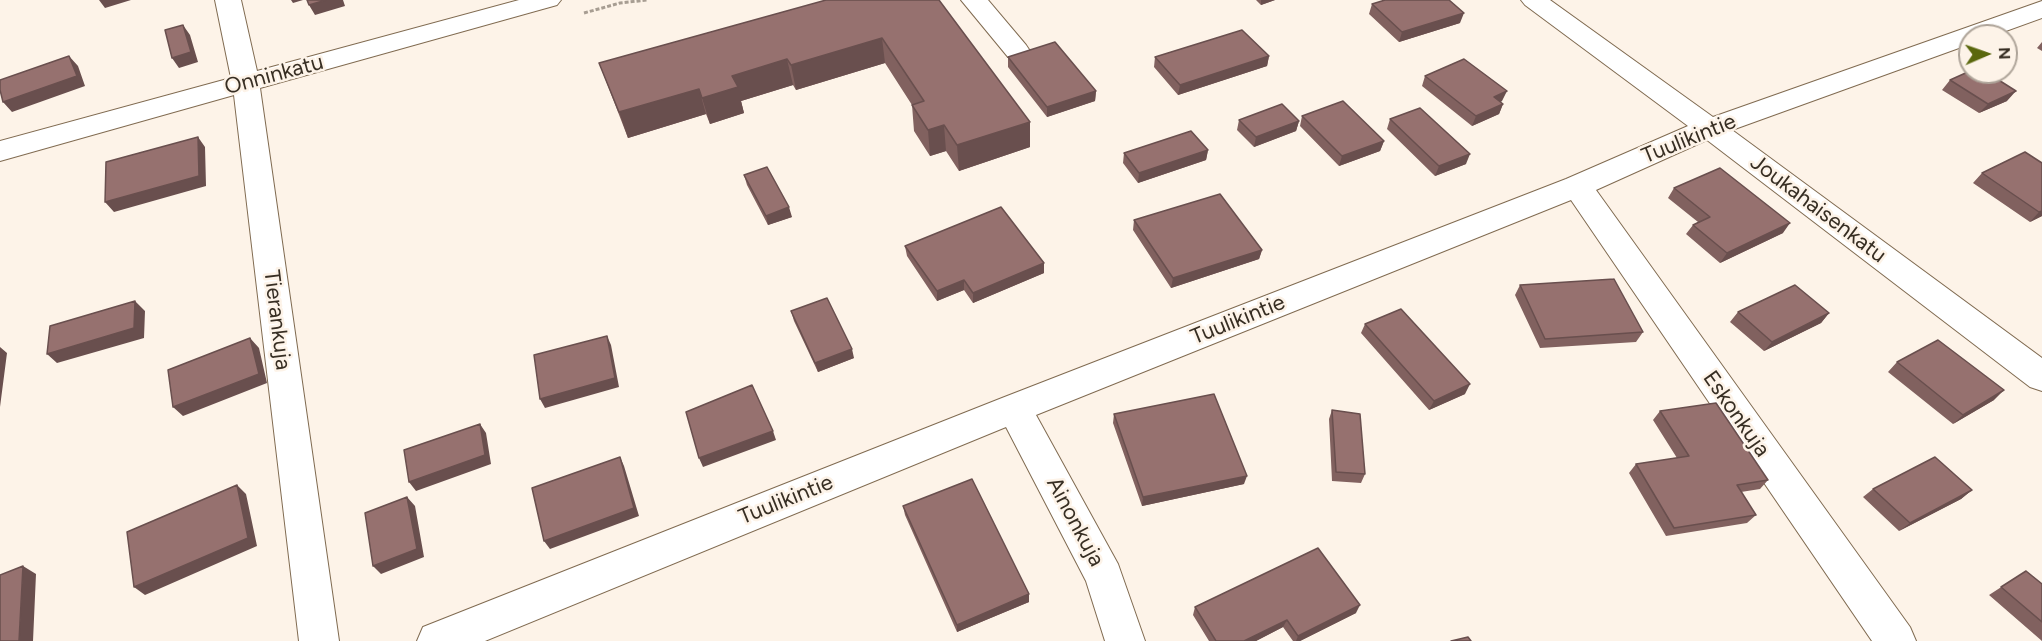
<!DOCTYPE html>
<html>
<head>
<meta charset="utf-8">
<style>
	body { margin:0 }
	#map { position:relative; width:2042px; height:641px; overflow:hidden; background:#fdf3e8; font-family:Figtree,sans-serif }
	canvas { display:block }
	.north { position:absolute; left:1958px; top:24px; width:60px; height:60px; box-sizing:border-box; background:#fdf3e8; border:2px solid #aea499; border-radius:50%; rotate:88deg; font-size:16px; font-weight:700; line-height:24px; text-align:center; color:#372e23 }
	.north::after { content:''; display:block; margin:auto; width:21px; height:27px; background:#5a670d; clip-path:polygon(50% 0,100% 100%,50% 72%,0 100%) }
</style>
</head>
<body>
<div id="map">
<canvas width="2042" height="641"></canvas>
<div class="north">N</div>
</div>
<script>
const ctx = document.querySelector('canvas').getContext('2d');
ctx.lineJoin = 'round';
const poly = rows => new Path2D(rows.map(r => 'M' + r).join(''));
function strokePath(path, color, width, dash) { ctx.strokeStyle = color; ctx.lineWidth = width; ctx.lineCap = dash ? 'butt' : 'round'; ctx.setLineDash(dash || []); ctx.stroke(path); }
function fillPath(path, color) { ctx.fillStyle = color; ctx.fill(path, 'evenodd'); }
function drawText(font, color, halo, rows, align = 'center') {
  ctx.font = font + ' Figtree,sans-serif'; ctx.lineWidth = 5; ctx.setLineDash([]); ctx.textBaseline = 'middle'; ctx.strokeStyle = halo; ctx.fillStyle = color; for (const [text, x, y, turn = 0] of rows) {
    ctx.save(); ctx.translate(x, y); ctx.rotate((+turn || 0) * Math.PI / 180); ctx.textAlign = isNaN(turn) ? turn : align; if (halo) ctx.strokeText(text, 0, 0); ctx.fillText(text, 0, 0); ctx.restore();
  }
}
const path = poly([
	[584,13,620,3,647,0]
]);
const minor = poly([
	[215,0,241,0,257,71,519,0,561,0,557,5,260,88,339,641,299,641,234,95,0,161,0,141,231,78,215,0],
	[961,0,988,0,1026,45,1030,51,1026,57,1017,59,1008,57,961,0],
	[1521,0,1550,0,1713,117,2042,1,2042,18,1992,36,1970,36,1970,44,1732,130,2042,358,2042,391,2030,387,1707,140,1596,190,1910,627,1916,641,1872,641,1571,200,1036,415,1118,564,1145,641,1105,641,1086,581,1006,427,485,641,417,641,423,627,1002,398,1566,179,1688,126,1525,5,1521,0]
]);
const wall = poly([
	[939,0,1030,147,959,171,946,151,930,156,914,131,912,105,885,63,796,90,793,85,741,101,744,113,710,124,706,114,628,138,599,63],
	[1256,0,1275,0,1261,5],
	[1372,4,1460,23,1399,42,1369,14],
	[2042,42,2042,51,2037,48],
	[1269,56,1267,66,1178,95,1154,67,1155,57],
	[1008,57,1096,91,1095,101,1047,117,1008,67],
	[1425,76,1502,101,1500,102,1503,104,1499,114,1472,126,1422,86],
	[1950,80,2007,101,1979,113,1942,90],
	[1302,116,1384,141,1380,151,1339,166,1300,126],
	[1390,119,1466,164,1435,176,1387,129],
	[1239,120,1299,121,1296,131,1254,147,1237,130],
	[1208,150,1206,160,1138,183,1123,163,1124,153],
	[2042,163,2042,216,2030,222,1973,183,1982,173],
	[744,175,792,217,768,225,747,185],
	[1674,188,1783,233,1720,263,1686,234,1693,225,1698,222,1668,198],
	[1134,220,1262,250,1259,259,1171,288,1133,230],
	[905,246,1044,273,973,303,964,290,937,301,907,256],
	[1520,285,1643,332,1636,342,1540,348,1515,295],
	[791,311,854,358,818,372,794,321],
	[1738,312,1829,313,1821,323,1764,351,1730,322],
	[1365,324,1465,394,1429,410,1361,333],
	[1897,362,1994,400,1953,424,1888,372],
	[1332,410,1365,474,1361,483,1332,481,1329,419],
	[1660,411,1768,480,1760,489,1741,492,1756,515,1747,523,1666,536,1629,473,1636,464,1677,458,1653,420],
	[1114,414,1244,484,1142,506,1113,423],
	[1873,489,1972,490,1961,499,1899,531,1863,497],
	[903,506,1029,594,1029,602,957,632,905,515],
	[2026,571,2042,584,2042,641,1989,595],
	[1195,607,1356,613,1300,641,1293,641,1283,627,1256,641,1209,641,1193,615]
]);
const shadedWall = poly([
	[99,0,131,0,105,8],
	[291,0,303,0,293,3],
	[326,0,343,0,345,6,315,15,309,5],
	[1261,0,1275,0,1261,5],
	[1464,13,1460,23,1399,42,1402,32],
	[183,25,190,35,198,62,179,68,172,58],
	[882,38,885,63,796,90,791,65],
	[69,56,78,66,85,86,12,112,3,102],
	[1269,56,1267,66,1178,95,1180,85],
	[787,59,793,85,741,101,744,113,710,124,702,98,732,76],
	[699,89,706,114,628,138,619,112],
	[1096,91,1095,101,1047,117,1047,107],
	[1507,91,1502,101,1490,107,1494,97],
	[2016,91,2007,101,1979,113,1988,104],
	[1503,104,1499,114,1472,126,1476,116],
	[1299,121,1296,131,1254,147,1256,137],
	[1030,122,1030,147,959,171,957,145],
	[944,125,946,151,930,156,928,130],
	[198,137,205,147,206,186,114,212,105,202],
	[1384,141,1380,151,1339,166,1342,156],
	[1208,150,1206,160,1138,183,1139,173],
	[1470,154,1466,164,1435,176,1439,166],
	[789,207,792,217,768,225,766,216],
	[2042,211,2042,216,2030,222,2039,212],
	[1790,223,1783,233,1720,263,1727,253],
	[1262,250,1259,259,1171,288,1173,278],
	[1044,263,1044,273,973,303,973,293],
	[964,280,964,290,937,301,937,291],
	[135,301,145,311,144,338,57,363,47,354],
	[1829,313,1821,323,1764,351,1772,342],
	[607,336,611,345,619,387,545,408,540,399],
	[250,338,259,348,267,383,183,416,173,407],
	[0,347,7,353,0,407],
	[852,349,854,358,818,372,815,363],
	[1470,384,1465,394,1429,410,1434,401],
	[2004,390,1994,400,1953,424,1963,415],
	[480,424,486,433,491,464,416,491,409,482],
	[773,431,776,440,703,467,699,458],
	[620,457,624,466,639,516,550,549,544,541],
	[1247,476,1244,484,1142,506,1143,497],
	[237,485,246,494,257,546,145,595,134,587],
	[1972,490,1961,499,1899,531,1910,523],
	[407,497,415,506,424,557,381,574,373,566],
	[23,566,36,574,33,641,19,641],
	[1029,594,1029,602,957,632,957,625],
	[1360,605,1356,613,1300,641,1296,641,1298,636],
	[1287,620,1283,627,1256,641,1244,641]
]);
const building = poly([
	[307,0,326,0,309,5,307,0],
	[826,0,939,0,1030,122,957,145,944,125,928,130,912,105,924,101,882,38,791,65,787,59,732,76,738,87,702,98,699,89,619,112,599,63,826,0],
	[1385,0,1449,0,1464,13,1402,32,1372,4,1385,0],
	[183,25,191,52,172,58,165,30,183,25],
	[1242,30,1269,56,1180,85,1155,57,1242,30],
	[1055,42,1096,91,1047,107,1008,57,1055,42],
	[69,56,77,76,3,102,0,90,0,80,69,56],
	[1464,59,1507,91,1494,97,1503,104,1476,116,1425,76,1464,59],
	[1970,71,1970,72,1986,72,2016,91,1988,104,1950,80,1970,71],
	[1343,101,1384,141,1342,156,1302,116,1343,101],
	[1282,104,1299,121,1256,137,1239,120,1282,104],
	[1420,108,1470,154,1439,166,1390,119,1420,108],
	[1191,131,1208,150,1139,173,1124,153,1191,131],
	[198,137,199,176,105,202,106,162,198,137],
	[2025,152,2042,163,2042,211,2039,212,1982,173,2025,152],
	[767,167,789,207,766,216,744,175,767,167],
	[1720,168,1790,223,1727,253,1693,225,1710,217,1674,188,1720,168],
	[1220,194,1262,250,1173,278,1134,220,1220,194],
	[1001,207,1044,263,973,293,964,280,937,291,905,246,1001,207],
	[1614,279,1643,332,1545,339,1520,285,1614,279],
	[1795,285,1829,313,1772,342,1738,312,1795,285],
	[827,298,852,349,815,363,791,311,827,298],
	[135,301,134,328,47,354,50,326,135,301],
	[1401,309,1470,384,1434,401,1365,324,1401,309],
	[607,336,615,378,540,399,534,355,607,336],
	[250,338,259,374,173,407,168,370,250,338],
	[1938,340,2004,390,1963,415,1897,362,1938,340],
	[752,385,773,431,699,458,686,412,752,385],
	[1214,394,1247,476,1143,497,1114,414,1214,394],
	[1716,403,1768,480,1737,485,1756,515,1674,528,1636,464,1689,456,1660,411,1716,403],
	[1332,410,1360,414,1365,474,1336,472,1332,410],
	[480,424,485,455,409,482,404,450,480,424],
	[620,457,634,508,544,541,532,488,620,457],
	[1935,457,1972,490,1910,523,1873,489,1935,457],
	[972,479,1029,594,957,625,903,506,972,479],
	[237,485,248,538,134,587,127,532,237,485],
	[407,497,417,549,373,566,365,513,407,497],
	[1318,548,1360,605,1298,636,1287,620,1244,641,1216,641,1195,607,1318,548],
	[23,566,19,641,0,641,0,575,23,566],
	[2026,571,2042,584,2042,622,2001,587,2026,571],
	[1468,637,1471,641,1451,641,1468,637]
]);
const streetNames = [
	["Onninkatu",274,75,-15],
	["Tuulikintie",1689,139,-22],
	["Joukahaisenkatu",1818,209,37],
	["Tierankuja",277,320,83],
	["Tuulikintie",1238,320,-22],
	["Eskonkuja",1736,414,55],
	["Tuulikintie",786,500,-22],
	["Ainonkuja",1075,522,62]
];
strokePath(minor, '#806b51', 2);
strokePath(path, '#a79d92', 3, [4, 2]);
fillPath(minor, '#fff');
fillPath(wall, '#81615f');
fillPath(shadedWall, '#694f4e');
fillPath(building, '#96716f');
strokePath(building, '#694f4e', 1.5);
drawText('22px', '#372e23', '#fdf3e8', streetNames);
</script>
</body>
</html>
